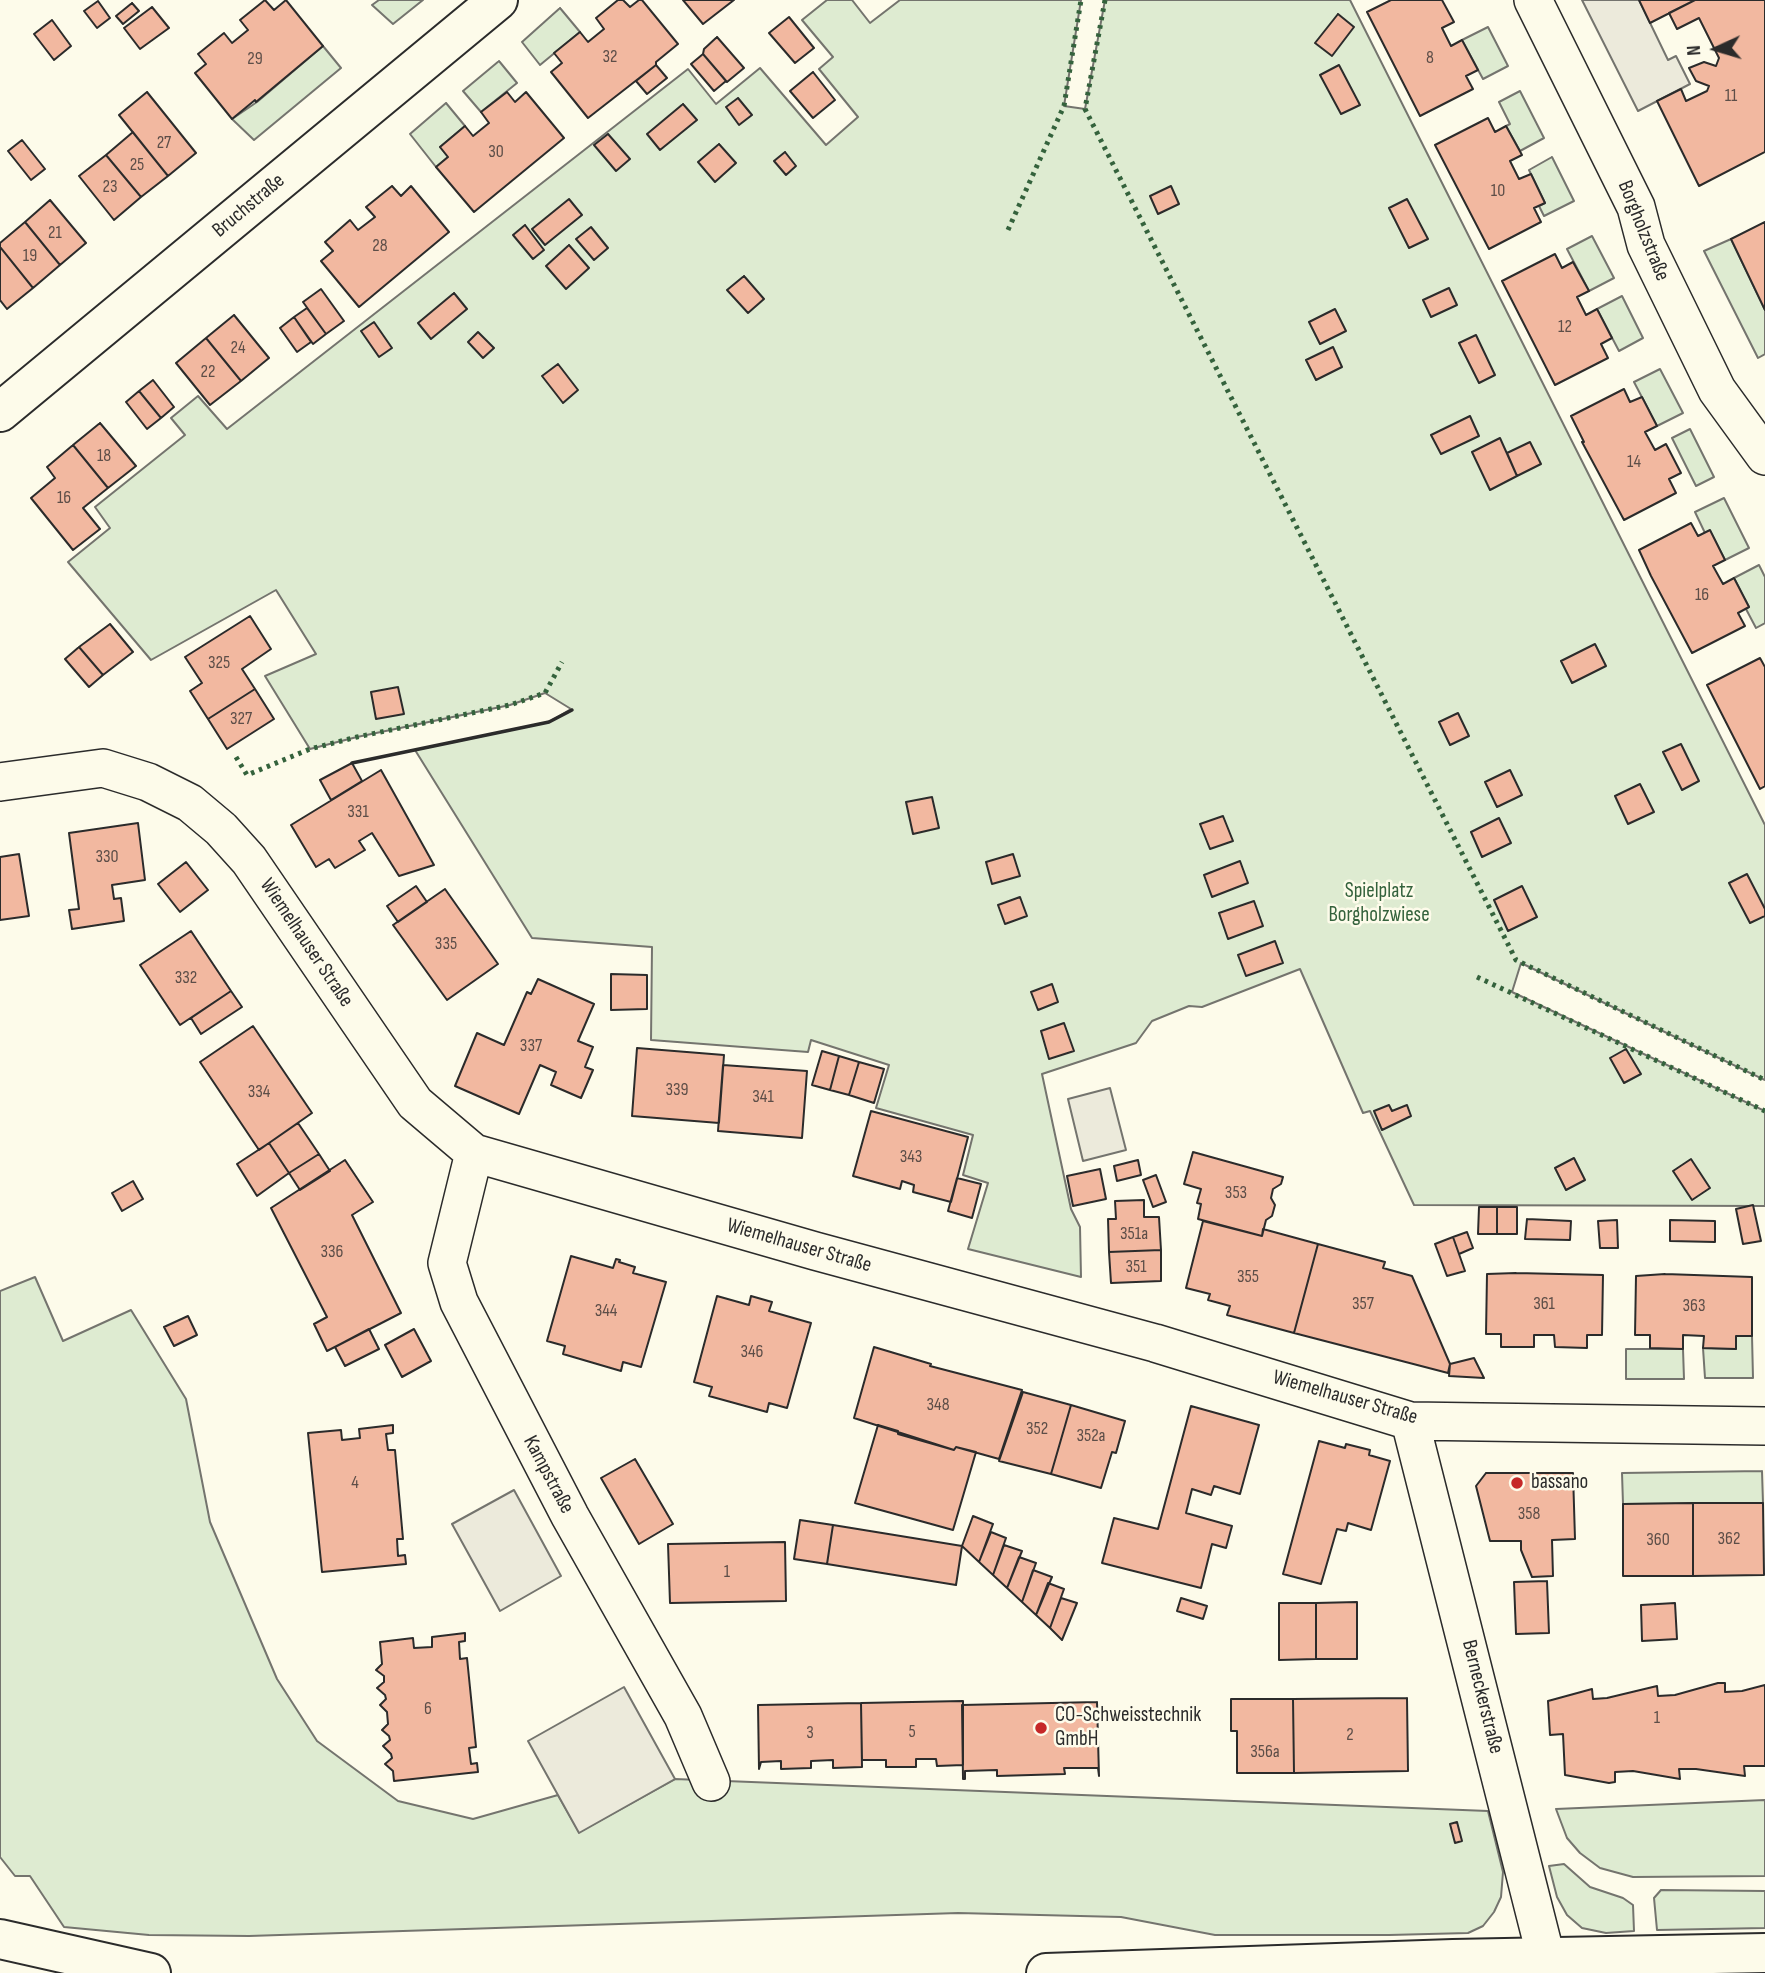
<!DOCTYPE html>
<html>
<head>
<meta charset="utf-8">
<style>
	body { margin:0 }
	#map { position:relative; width:1765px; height:1973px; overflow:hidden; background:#fdfbea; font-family:"Sofia Sans Condensed",sans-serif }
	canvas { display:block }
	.north { position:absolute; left:1681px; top:14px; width:70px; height:70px; -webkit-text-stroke:5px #fdfbea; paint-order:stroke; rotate:266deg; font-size:19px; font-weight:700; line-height:28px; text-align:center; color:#2b2b2b }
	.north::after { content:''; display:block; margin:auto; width:24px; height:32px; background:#2b2b2b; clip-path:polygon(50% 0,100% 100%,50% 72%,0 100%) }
</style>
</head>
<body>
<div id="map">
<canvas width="1765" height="1973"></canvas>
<div class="north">N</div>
</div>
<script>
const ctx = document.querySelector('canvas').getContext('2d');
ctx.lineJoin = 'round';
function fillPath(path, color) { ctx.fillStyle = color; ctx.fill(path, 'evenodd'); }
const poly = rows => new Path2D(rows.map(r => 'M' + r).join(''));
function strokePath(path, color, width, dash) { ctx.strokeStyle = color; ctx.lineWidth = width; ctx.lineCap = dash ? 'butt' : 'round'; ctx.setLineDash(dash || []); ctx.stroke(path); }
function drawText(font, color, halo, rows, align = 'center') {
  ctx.font = font + ' "Sofia Sans Condensed",sans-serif'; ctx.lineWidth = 5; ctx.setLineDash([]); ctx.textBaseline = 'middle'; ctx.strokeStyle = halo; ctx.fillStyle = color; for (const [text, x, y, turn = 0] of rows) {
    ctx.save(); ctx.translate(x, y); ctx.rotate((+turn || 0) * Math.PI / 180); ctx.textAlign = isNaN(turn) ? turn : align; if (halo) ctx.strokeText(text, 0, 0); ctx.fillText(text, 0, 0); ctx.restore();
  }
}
const green = poly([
	[379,0,423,0,393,24,372,5,379,0],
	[827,0,852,0,870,23,900,0,1081,0,1064,106,1085,109,1105,0,1350,0,1765,825,1765,1080,1521,963,1512,992,1765,1111,1765,1206,1414,1205,1370,1111,1363,1113,1300,969,1202,1007,1189,1006,1152,1021,1136,1043,1042,1074,1071,1209,1080,1227,1081,1277,968,1249,988,1183,963,1175,973,1135,876,1108,889,1065,811,1040,808,1052,651,1040,652,947,532,938,415,750,549,722,571,709,545,693,510,705,357,737,310,749,265,676,316,654,276,590,151,660,68,562,110,528,95,507,185,435,171,418,198,396,227,429,688,69,716,104,760,68,826,145,858,117,819,69,833,57,802,20,827,0],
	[560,8,580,32,540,65,522,42,560,8],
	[1488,27,1508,66,1483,79,1462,40,1488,27],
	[323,46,341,68,254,140,232,119,257,102,323,46],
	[499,61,517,83,481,112,463,91,499,61],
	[1520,91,1544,138,1520,151,1506,126,1510,124,1499,102,1520,91],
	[446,103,465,126,440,147,448,157,436,167,410,134,446,103],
	[1552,157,1574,201,1544,216,1539,206,1545,203,1529,170,1552,157],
	[1592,236,1614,278,1589,291,1567,249,1592,236],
	[1731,239,1765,310,1765,354,1758,358,1704,251,1731,239],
	[1622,296,1643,338,1619,351,1597,309,1622,296],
	[1660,369,1683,413,1657,426,1634,382,1660,369],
	[1690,429,1714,477,1696,486,1672,438,1690,429],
	[1724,498,1749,548,1725,560,1710,531,1705,533,1695,512,1724,498],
	[1759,565,1765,577,1765,623,1756,628,1746,609,1749,607,1734,578,1759,565],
	[35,1277,63,1341,131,1310,186,1399,210,1522,277,1679,317,1741,398,1801,473,1819,558,1795,579,1832,675,1779,1488,1811,1503,1872,1501,1897,1494,1912,1483,1926,1468,1933,1389,1935,1215,1935,1121,1917,958,1913,249,1936,149,1935,64,1927,30,1876,15,1876,0,1857,0,1291,35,1277],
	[1736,1336,1752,1336,1753,1378,1705,1378,1703,1348,1736,1349,1736,1336],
	[1626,1349,1683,1349,1684,1379,1626,1379,1626,1349],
	[1762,1471,1763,1503,1623,1504,1622,1473,1762,1471],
	[1765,1800,1765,1876,1633,1877,1600,1868,1580,1853,1567,1838,1556,1809,1765,1800],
	[1564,1864,1590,1887,1623,1898,1633,1905,1634,1931,1606,1933,1582,1928,1567,1915,1557,1897,1549,1866,1564,1864],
	[1661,1890,1765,1891,1765,1928,1657,1930,1654,1898,1661,1890]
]);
const parking = poly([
	[1582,0,1639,0,1668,60,1676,56,1690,84,1638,111,1582,0],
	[1110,1088,1126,1150,1083,1161,1068,1099,1110,1088],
	[514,1490,561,1576,500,1611,452,1524,514,1490],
	[624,1687,675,1779,579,1833,528,1741,624,1687]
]);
const building = poly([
	[265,0,274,10,286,0,323,46,256,102,255,100,232,119,195,73,206,64,198,54,224,33,232,43,248,30,240,20,265,0],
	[618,0,623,0,630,7,639,0,642,0,678,44,656,62,656,65,588,118,551,72,562,63,554,53,580,32,588,42,604,29,596,18,618,0],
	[683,0,734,0,703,24,683,0],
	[1391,0,1442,0,1454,22,1442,28,1451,46,1462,40,1478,70,1466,76,1473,89,1420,116,1367,12,1391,0],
	[1639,0,1695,0,1650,23,1639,0],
	[1695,0,1765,0,1765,152,1699,186,1657,101,1681,89,1686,101,1707,91,1709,86,1696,81,1689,68,1704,62,1716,66,1719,58,1699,18,1677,29,1669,13,1695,0],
	[98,1,110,18,97,28,84,11,98,1],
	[132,3,139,11,123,24,116,16,132,3],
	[152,7,169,28,140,49,124,28,152,7],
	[1338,14,1354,27,1332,56,1315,43,1338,14],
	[789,17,814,48,795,63,769,33,789,17],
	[52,20,71,46,54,60,34,34,52,20],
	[717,37,744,68,727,82,703,54,704,49,717,37],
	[703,54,726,81,714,91,691,64,703,54],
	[656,65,667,78,647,94,636,81,656,65],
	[1339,65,1360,105,1341,114,1320,75,1339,65],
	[813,72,835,100,813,118,790,91,813,72],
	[147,92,196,153,168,176,119,115,147,92],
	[507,92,515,102,526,92,564,138,474,212,436,167,448,157,440,147,465,126,473,136,489,123,481,112,507,92],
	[738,98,752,115,739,125,726,107,738,98],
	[683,104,697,120,660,150,647,134,683,104],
	[1488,118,1495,132,1506,126,1522,155,1510,161,1519,179,1531,174,1545,203,1534,208,1541,222,1489,249,1435,145,1488,118],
	[133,132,168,176,141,197,106,155,133,132],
	[608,134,630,159,616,171,594,145,608,134],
	[22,140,45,169,31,180,8,151,22,140],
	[719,144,736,163,715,182,698,162,719,144],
	[785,152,796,166,786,175,774,161,785,152],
	[106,155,141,197,114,220,79,176,106,155],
	[392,186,401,196,411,186,449,232,359,307,321,261,333,251,325,242,350,220,358,230,375,217,366,207,392,186],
	[1171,186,1179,204,1158,214,1150,196,1171,186],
	[569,199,582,215,545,245,532,229,569,199],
	[1407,199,1428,239,1409,248,1389,208,1407,199],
	[50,200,86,243,60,265,25,222,50,200],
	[25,222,60,265,33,288,0,247,0,243,25,222],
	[1765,222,1765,310,1731,239,1765,222],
	[525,225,544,250,533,259,513,235,525,225],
	[591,227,608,248,594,260,576,239,591,227],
	[569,245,589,268,566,289,546,266,569,245],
	[0,247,33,288,7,309,0,300,0,247],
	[1555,254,1562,268,1573,262,1589,291,1577,297,1586,315,1597,309,1612,338,1601,344,1608,358,1555,385,1502,281,1555,254],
	[744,276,764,299,748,313,727,290,744,276],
	[1449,288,1457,305,1431,317,1423,300,1449,288],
	[321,289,344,321,326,334,303,302,321,289],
	[454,293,467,309,431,339,418,323,454,293],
	[307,308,326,334,313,344,294,317,307,308],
	[1335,309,1346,331,1320,344,1309,322,1335,309],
	[234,315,269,358,241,381,206,338,234,315],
	[294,317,311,342,297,352,280,328,294,317],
	[374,322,392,348,379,357,361,331,374,322],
	[478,332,494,348,483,358,468,342,478,332],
	[1476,335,1495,375,1479,383,1459,343,1476,335],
	[206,338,241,381,210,405,176,363,206,338],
	[1333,347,1342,367,1316,380,1306,360,1333,347],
	[558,364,578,390,563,403,542,376,558,364],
	[153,380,174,407,161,418,139,391,153,380],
	[1624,389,1630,402,1642,397,1657,426,1645,432,1655,450,1666,444,1681,473,1669,479,1676,493,1624,520,1582,442,1584,442,1571,416,1624,389],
	[139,391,161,418,147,429,126,402,139,391],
	[1470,416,1479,436,1441,454,1431,435,1470,416],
	[100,423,136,466,108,488,73,445,100,423],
	[1500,438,1517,476,1490,490,1472,452,1500,438],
	[1530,442,1541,464,1517,476,1507,453,1530,442],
	[73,445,108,488,83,508,100,529,73,550,31,498,55,478,47,467,73,445],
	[1691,523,1698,536,1710,530,1725,560,1713,566,1723,584,1734,578,1749,607,1738,613,1745,626,1692,653,1651,576,1639,550,1691,523],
	[250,616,271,649,242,669,255,689,208,719,190,691,202,683,185,657,250,616],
	[110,624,133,652,103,675,79,647,110,624],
	[1595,644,1606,666,1572,683,1561,661,1595,644],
	[79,647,103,675,89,687,65,659,79,647],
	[1760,658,1765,667,1765,786,1760,789,1707,685,1760,658],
	[398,687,404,714,376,719,371,692,398,687],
	[255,689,274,719,227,749,208,719,255,689],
	[1458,713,1469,736,1450,745,1439,722,1458,713],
	[1681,744,1699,781,1682,790,1663,752,1681,744],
	[352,763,362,781,331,800,320,780,352,763],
	[381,770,434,865,399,876,372,833,359,841,365,850,335,868,329,859,316,867,291,825,381,770],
	[1510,770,1522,795,1497,807,1485,782,1510,770],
	[1640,784,1654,812,1628,824,1615,796,1640,784],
	[932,797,939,828,913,834,906,802,932,797],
	[1223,816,1233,841,1210,849,1200,824,1223,816],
	[1499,818,1511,843,1482,857,1471,832,1499,818],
	[138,823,145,880,112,885,114,899,121,898,124,921,72,929,69,910,79,909,69,833,138,823],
	[19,854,29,916,0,920,0,857,19,854],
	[1013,854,1020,876,992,884,986,862,1013,854],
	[1240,861,1248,883,1212,897,1204,875,1240,861],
	[186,862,208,890,180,912,158,884,186,862],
	[1747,874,1765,909,1765,916,1750,923,1729,883,1747,874],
	[416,886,427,902,398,922,387,906,416,886],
	[1522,886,1537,917,1508,931,1494,900,1522,886],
	[445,889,498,964,447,1000,393,925,445,889],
	[1020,897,1027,916,1005,924,998,905,1020,897],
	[1254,901,1263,926,1228,939,1219,913,1254,901],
	[191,931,231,991,180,1025,140,965,191,931],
	[1275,941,1283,963,1246,976,1238,955,1275,941],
	[611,974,647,975,647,1009,611,1010,611,974],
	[538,979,594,1004,578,1041,593,1047,585,1067,593,1070,581,1098,551,1085,556,1072,540,1065,519,1114,455,1086,477,1033,504,1045,527,992,531,994,538,979],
	[1052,984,1058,1002,1038,1010,1031,992,1052,984],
	[231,991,242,1007,201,1034,191,1018,231,991],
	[1064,1023,1074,1051,1049,1059,1041,1031,1064,1023],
	[253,1026,312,1113,259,1150,200,1062,253,1026],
	[637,1048,724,1055,719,1123,632,1116,637,1048],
	[1626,1049,1641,1074,1624,1083,1610,1058,1626,1049],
	[822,1051,839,1056,830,1090,812,1085,822,1051],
	[839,1056,859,1062,849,1095,830,1090,839,1056],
	[859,1062,884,1069,874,1103,849,1095,859,1062],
	[723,1065,807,1071,802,1138,718,1131,723,1065],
	[1389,1105,1392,1111,1407,1105,1411,1116,1382,1130,1374,1111,1389,1105],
	[871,1111,968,1137,951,1202,913,1192,914,1185,902,1181,900,1189,853,1176,871,1111],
	[298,1123,319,1154,289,1173,269,1143,298,1123],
	[269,1143,289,1173,257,1196,237,1164,269,1143],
	[1193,1152,1283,1177,1281,1184,1273,1189,1271,1198,1275,1205,1272,1216,1266,1220,1262,1236,1198,1219,1201,1204,1197,1203,1201,1189,1184,1184,1193,1152],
	[319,1154,330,1171,300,1190,289,1173,319,1154],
	[1574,1158,1585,1180,1566,1190,1555,1168,1574,1158],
	[1691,1159,1710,1188,1692,1200,1673,1171,1691,1159],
	[345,1160,373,1202,352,1215,401,1313,327,1351,314,1324,327,1317,271,1208,345,1160],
	[1138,1160,1141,1175,1117,1181,1114,1166,1138,1160],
	[1100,1169,1106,1199,1073,1206,1067,1176,1100,1169],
	[1156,1175,1166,1202,1153,1207,1143,1180,1156,1175],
	[957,1178,981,1184,972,1218,948,1211,957,1178],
	[133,1181,143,1199,122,1211,112,1193,133,1181],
	[1144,1200,1144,1217,1159,1217,1161,1250,1109,1252,1108,1219,1116,1219,1115,1201,1144,1200],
	[1753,1205,1761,1241,1743,1244,1736,1209,1753,1205],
	[1479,1207,1497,1207,1497,1234,1478,1234,1479,1207],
	[1497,1207,1517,1207,1517,1234,1497,1234,1497,1207],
	[1527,1219,1571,1221,1570,1240,1525,1239,1527,1219],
	[1617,1220,1618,1248,1600,1248,1598,1221,1617,1220],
	[1670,1220,1715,1221,1715,1242,1670,1241,1670,1220],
	[1203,1221,1262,1236,1263,1229,1318,1244,1294,1333,1227,1315,1230,1306,1208,1300,1210,1294,1186,1288,1203,1221],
	[1467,1232,1473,1248,1459,1254,1453,1237,1467,1232],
	[1453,1237,1465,1271,1447,1276,1435,1244,1453,1237],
	[1318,1244,1385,1262,1383,1268,1412,1276,1450,1364,1448,1373,1294,1333,1318,1244],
	[1161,1250,1161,1281,1111,1283,1109,1252,1161,1250],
	[571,1256,613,1268,616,1259,620,1260,619,1262,635,1267,633,1273,666,1282,641,1367,623,1362,621,1371,563,1354,565,1346,547,1341,571,1256],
	[1516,1273,1603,1275,1602,1335,1587,1335,1587,1348,1555,1347,1554,1335,1534,1335,1534,1347,1501,1347,1501,1334,1486,1334,1487,1274,1516,1273],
	[1665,1274,1752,1277,1752,1336,1736,1336,1736,1349,1703,1348,1704,1336,1683,1335,1683,1349,1650,1348,1650,1335,1635,1335,1636,1276,1665,1274],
	[717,1296,749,1305,751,1296,772,1302,769,1311,811,1323,787,1408,769,1403,767,1412,709,1396,712,1387,694,1382,717,1296],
	[188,1316,197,1335,174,1346,164,1327,188,1316],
	[369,1329,379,1349,345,1366,335,1347,369,1329],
	[414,1329,431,1361,402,1377,385,1345,414,1329],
	[874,1347,931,1364,930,1366,1022,1390,999,1459,956,1447,954,1450,854,1418,874,1347],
	[1474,1358,1484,1378,1449,1376,1450,1364,1474,1358],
	[1023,1392,1071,1405,1051,1474,999,1461,1023,1392],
	[1071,1405,1125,1421,1116,1453,1112,1452,1101,1488,1051,1474,1071,1405],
	[1191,1406,1259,1425,1240,1494,1214,1486,1211,1495,1192,1489,1186,1513,1232,1526,1226,1548,1212,1544,1201,1588,1102,1563,1114,1518,1158,1529,1191,1406],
	[393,1425,393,1433,386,1434,388,1450,395,1450,403,1539,397,1539,398,1556,405,1555,406,1564,322,1572,308,1433,341,1430,342,1440,360,1438,359,1429,393,1425],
	[878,1425,898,1431,898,1434,954,1450,956,1447,976,1452,953,1530,855,1503,878,1425],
	[1319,1441,1345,1448,1346,1444,1370,1450,1369,1455,1390,1461,1371,1530,1348,1523,1346,1531,1337,1529,1321,1584,1283,1574,1319,1441],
	[635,1459,673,1524,639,1544,601,1478,635,1459],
	[1486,1473,1573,1473,1575,1539,1552,1540,1553,1576,1532,1577,1521,1550,1521,1541,1490,1541,1476,1486,1486,1473],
	[1693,1503,1693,1576,1623,1576,1623,1504,1693,1503],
	[1693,1503,1763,1503,1764,1575,1693,1576,1693,1503],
	[973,1516,993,1524,979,1562,962,1546,973,1516],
	[800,1520,833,1525,827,1564,794,1559,800,1520],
	[833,1525,962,1546,956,1585,827,1564,833,1525],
	[991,1532,1006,1538,993,1575,979,1562,991,1532],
	[785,1542,786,1601,670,1603,668,1544,785,1542],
	[1004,1545,1022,1551,1007,1588,993,1575,1004,1545],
	[1019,1557,1036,1563,1022,1602,1007,1588,1019,1557],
	[1033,1570,1052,1577,1036,1615,1022,1602,1033,1570],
	[1547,1581,1549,1633,1516,1634,1514,1582,1547,1581],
	[1048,1583,1064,1589,1050,1628,1036,1615,1048,1583],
	[1061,1598,1077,1603,1062,1640,1050,1628,1061,1598],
	[1181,1598,1207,1606,1203,1619,1177,1611,1181,1598],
	[1357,1602,1357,1659,1316,1659,1316,1603,1357,1602],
	[1279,1603,1316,1603,1316,1659,1279,1660,1279,1603],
	[1675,1603,1677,1639,1642,1641,1641,1605,1675,1603],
	[465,1633,465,1641,459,1642,460,1659,467,1658,476,1747,469,1748,471,1764,477,1763,478,1772,394,1781,393,1771,385,1764,392,1758,391,1754,383,1746,390,1740,389,1736,382,1730,388,1724,387,1712,380,1705,386,1699,385,1695,377,1688,384,1682,384,1676,376,1670,382,1664,380,1642,413,1638,414,1648,432,1647,432,1637,465,1633],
	[1718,1683,1725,1683,1725,1692,1742,1691,1765,1685,1765,1766,1744,1766,1745,1776,1696,1769,1679,1769,1680,1779,1633,1771,1615,1772,1615,1782,1609,1783,1565,1775,1563,1734,1550,1735,1548,1701,1592,1689,1593,1699,1607,1698,1657,1686,1658,1696,1675,1695,1718,1683],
	[1407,1698,1408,1771,1294,1773,1293,1699,1407,1698],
	[1231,1699,1293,1699,1294,1773,1237,1773,1237,1731,1231,1731,1231,1699],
	[963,1701,963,1765,937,1766,936,1759,916,1759,916,1767,886,1767,886,1760,862,1760,861,1703,963,1701],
	[1097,1702,1099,1776,1098,1768,1064,1768,1065,1774,997,1776,997,1770,965,1771,965,1779,963,1779,962,1705,1097,1702],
	[861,1703,862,1767,833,1768,833,1760,811,1761,811,1768,781,1769,781,1761,761,1762,759,1769,758,1705,861,1703],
	[1457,1822,1462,1841,1455,1843,1450,1824,1457,1822]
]);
const minor = poly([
	[1533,0,1636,207,1646,245,1717,390,1765,456],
	[0,782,103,768,148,782,190,803,221,829,249,860,415,1103,474,1153,815,1251,1155,1343,1410,1421,1765,1426],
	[474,1153,447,1263,459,1302,570,1516,683,1716,711,1782],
	[1410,1421,1550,1973]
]);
const tertiary = poly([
	[0,412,498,0]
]);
const primary = poly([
	[1046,1973,1453,1959,1765,1953]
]);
const motorway = poly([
	[0,1939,151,1973]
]);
const hedge = poly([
	[1105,0,1085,109,1516,960,1765,1080],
	[1008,230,1064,106,1081,0],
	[236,757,247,775,310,749,357,737,510,705,545,693,562,662],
	[1477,977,1765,1111]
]);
const wall = poly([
	[352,763,549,722,572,710]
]);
const markers = [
	[1517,1483,7,"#c62828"],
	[1041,1728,7,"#c62828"]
];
const numberNames = [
	["32",610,57],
	["8",1430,58],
	["29",255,59],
	["11",1731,96],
	["27",164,143],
	["30",496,152],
	["25",137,165],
	["23",110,187],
	["10",1498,191],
	["21",55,233],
	["28",380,246],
	["19",30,256],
	["12",1565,327],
	["24",238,348],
	["22",208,372],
	["18",104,456],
	["14",1634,462],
	["16",64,498],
	["16",1702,595],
	["325",219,663],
	["327",241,719],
	["331",358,812],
	["330",107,857],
	["335",446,944],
	["332",186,978],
	["337",531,1046],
	["339",677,1090],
	["334",259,1092],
	["341",763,1097],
	["343",911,1157],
	["353",1236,1193],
	["351a",1134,1234],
	["336",332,1252],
	["351",1136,1267],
	["355",1248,1277],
	["357",1363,1304],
	["361",1544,1304],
	["363",1694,1306],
	["344",606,1311],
	["346",752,1352],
	["348",938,1405],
	["352",1037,1429],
	["352a",1091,1436],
	["4",355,1483],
	["358",1529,1514],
	["362",1729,1539],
	["360",1658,1540],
	["1",727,1572],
	["6",428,1709],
	["1",1657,1718],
	["5",912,1732],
	["3",810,1733],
	["2",1350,1735],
	["356a",1265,1752]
];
const streetNames = [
	["Bruchstraße",249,206,-40],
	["Borgholzstraße",1643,231,68],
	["Wiemelhauser Straße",306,943,56],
	["Wiemelhauser Straße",799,1246,16],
	["Wiemelhauser Straße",1345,1398,16],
	["Kampstraße",548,1475,62],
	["Berneckerstraße",1482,1697,76]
];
const parkNames = [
	["Spielplatz",1379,892],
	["Borgholzwiese",1379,916]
];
const poiNames = [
	["bassano",1531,1483],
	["CO-Schweisstechnik",1055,1716],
	["GmbH",1055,1740]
];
fillPath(green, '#deebd1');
strokePath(green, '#74746e', 2);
fillPath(parking, '#eceadb');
strokePath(parking, '#74746e', 2);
fillPath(building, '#f2b8a0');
strokePath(building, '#2b2b2b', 2);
strokePath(minor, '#2b2b2b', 40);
strokePath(tertiary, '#2b2b2b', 42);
strokePath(primary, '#2b2b2b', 42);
strokePath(motorway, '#2b2b2b', 42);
strokePath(minor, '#fdfbea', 37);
strokePath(tertiary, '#fdfbea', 38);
strokePath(primary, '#fdfbea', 38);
strokePath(motorway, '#fdfbea', 38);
strokePath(hedge, '#34623c', 5, [3.5, 5]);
strokePath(wall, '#2b2b2b', 3.5);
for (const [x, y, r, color] of markers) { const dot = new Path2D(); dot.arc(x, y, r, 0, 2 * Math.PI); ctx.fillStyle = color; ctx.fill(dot); strokePath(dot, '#fdfbea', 2.5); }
drawText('18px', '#5d4e48', null, numberNames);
drawText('21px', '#2b2b2b', '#fdfbea', streetNames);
drawText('21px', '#34623c', '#fdfbea', parkNames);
drawText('21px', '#2b2b2b', '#fdfbea', poiNames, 'left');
</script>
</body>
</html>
